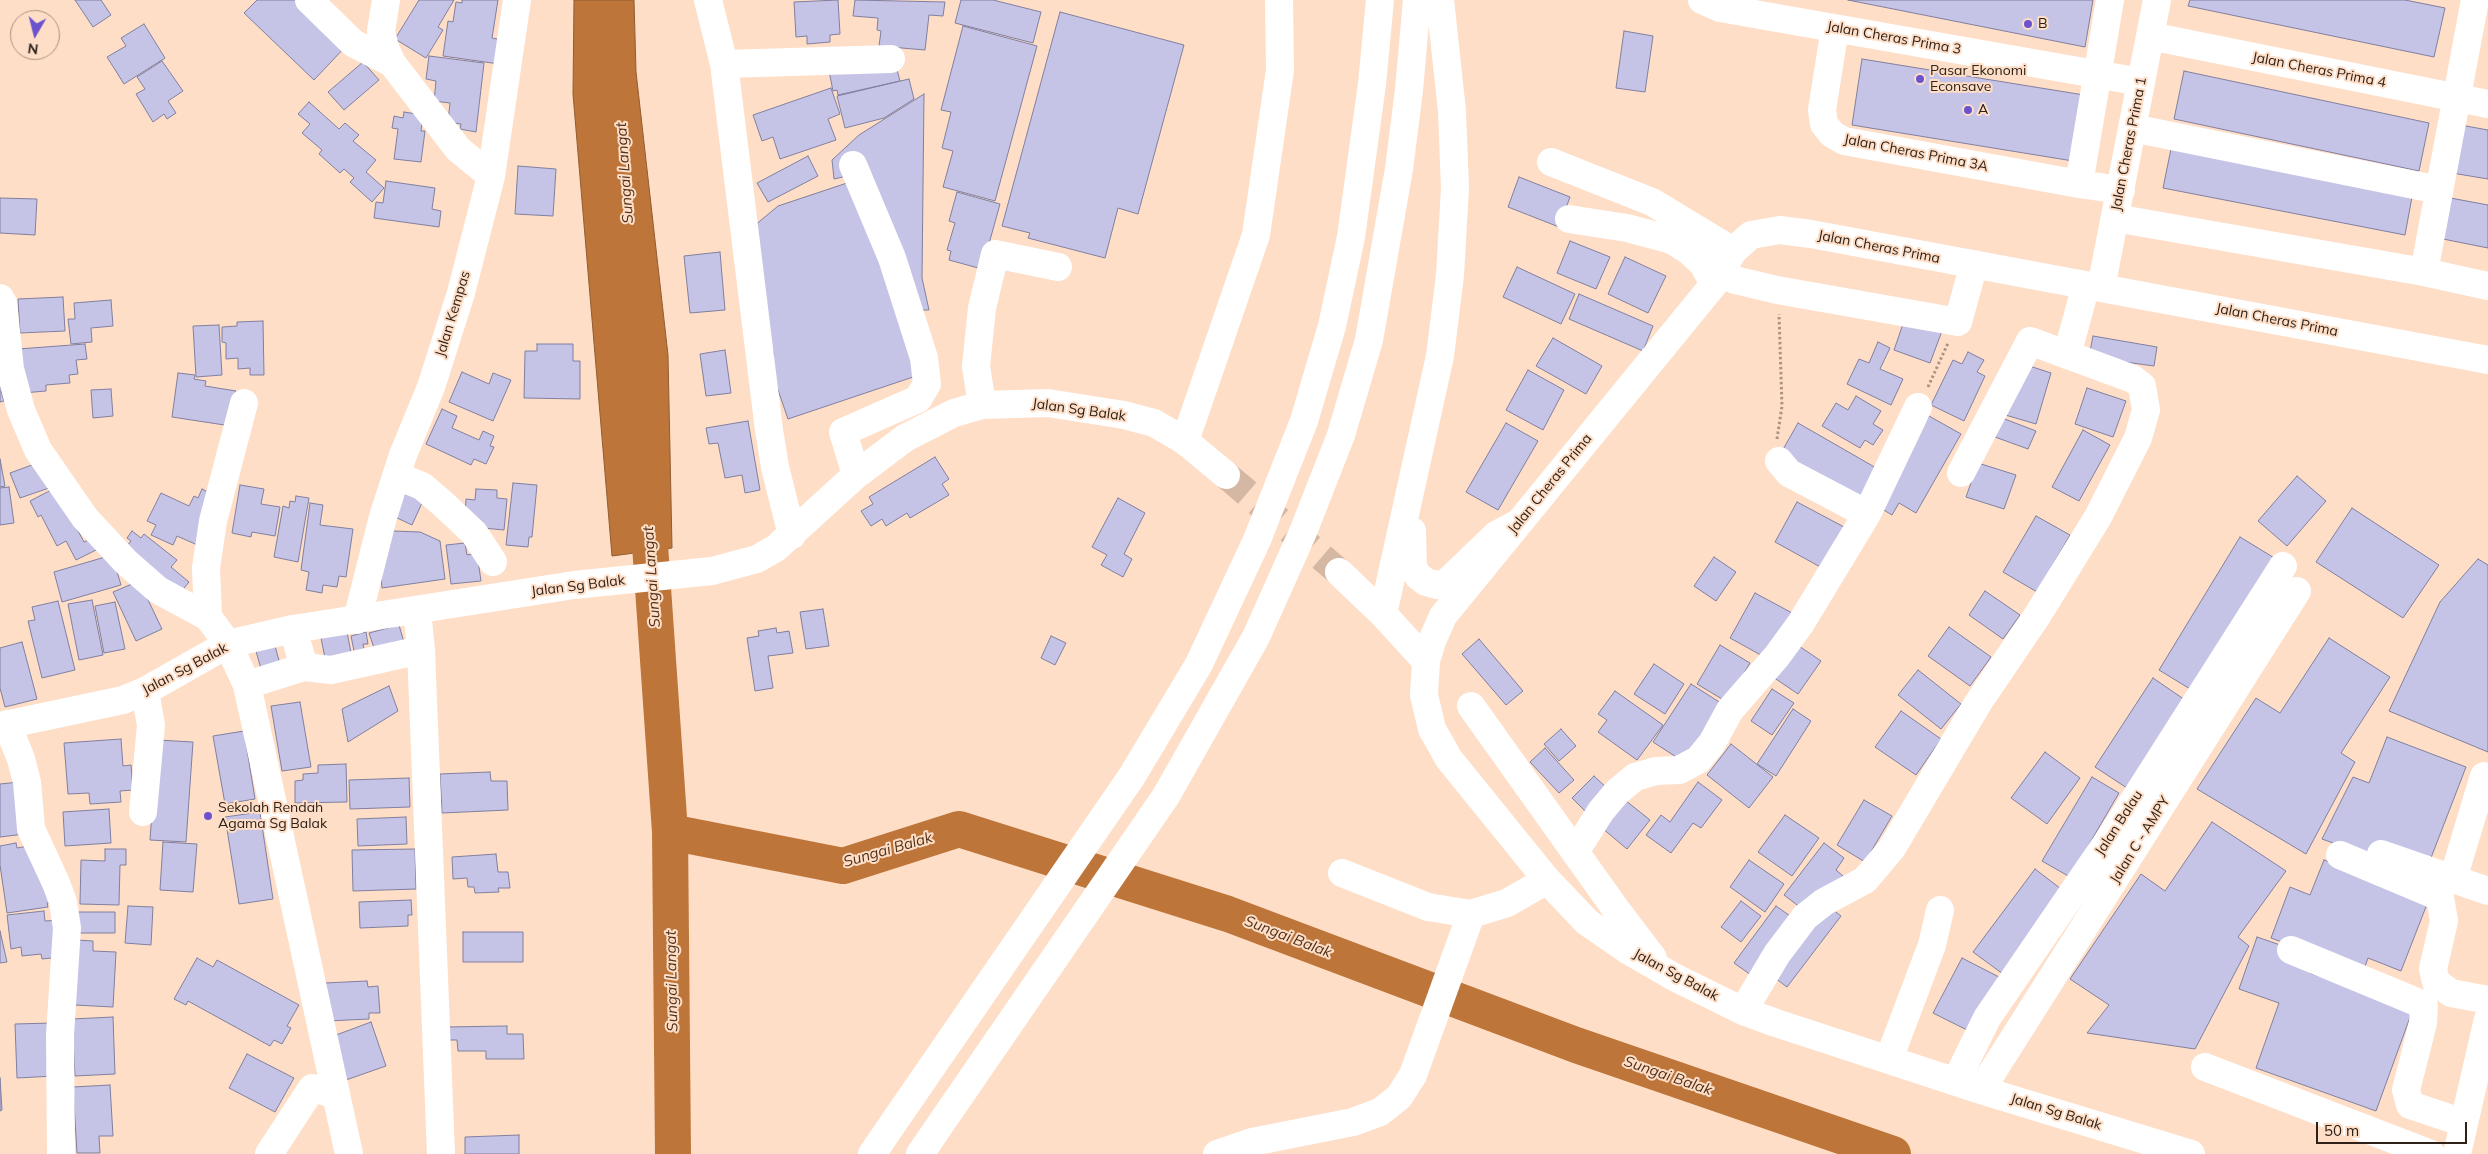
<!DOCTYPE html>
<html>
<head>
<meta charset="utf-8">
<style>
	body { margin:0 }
	#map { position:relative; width:2488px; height:1154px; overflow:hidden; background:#fedec7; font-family:Mulish,sans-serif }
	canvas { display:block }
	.north { position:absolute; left:10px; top:10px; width:50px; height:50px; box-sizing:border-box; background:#fedec7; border:1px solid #aa9281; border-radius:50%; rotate:188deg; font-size:14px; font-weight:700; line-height:20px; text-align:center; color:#2d2118 }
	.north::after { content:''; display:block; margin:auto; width:18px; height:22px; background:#6b53cd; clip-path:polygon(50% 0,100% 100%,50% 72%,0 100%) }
	.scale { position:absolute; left:2316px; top:1122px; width:151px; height:22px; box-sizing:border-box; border:2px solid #2d2118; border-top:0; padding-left:6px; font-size:15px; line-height:18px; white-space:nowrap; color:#2d2118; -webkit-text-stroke:4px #fedec7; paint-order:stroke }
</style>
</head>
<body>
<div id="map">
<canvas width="2488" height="1154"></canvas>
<div class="north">N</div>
<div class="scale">50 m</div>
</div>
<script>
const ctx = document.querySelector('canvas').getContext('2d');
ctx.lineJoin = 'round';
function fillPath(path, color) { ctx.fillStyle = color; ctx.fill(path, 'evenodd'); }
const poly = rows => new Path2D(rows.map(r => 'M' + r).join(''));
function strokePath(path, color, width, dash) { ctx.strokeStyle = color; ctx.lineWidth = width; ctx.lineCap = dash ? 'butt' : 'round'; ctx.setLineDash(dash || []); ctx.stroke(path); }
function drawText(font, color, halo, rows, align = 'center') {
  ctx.font = font + ' Mulish,sans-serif'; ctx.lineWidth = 4; ctx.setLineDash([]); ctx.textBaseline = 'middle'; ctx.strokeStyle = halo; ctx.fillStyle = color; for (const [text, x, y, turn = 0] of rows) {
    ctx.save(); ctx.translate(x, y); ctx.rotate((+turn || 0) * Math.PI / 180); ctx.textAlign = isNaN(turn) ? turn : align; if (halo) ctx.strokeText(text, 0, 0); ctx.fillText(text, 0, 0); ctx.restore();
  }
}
const water = poly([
	[574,0,634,0,636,72,668,355,672,548,612,556,573,94,574,0]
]);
const river = poly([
	[647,502,670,832,673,1154],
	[670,832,843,866,959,829,1228,914,1576,1045,1893,1154]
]);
const building = poly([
	[75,0,101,0,111,15,93,27,75,0],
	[257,0,299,0,347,45,314,80,244,13,257,0],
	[419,0,454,0,438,27,443,30,426,58,395,39,419,0],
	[462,0,498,0,492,38,503,40,499,64,443,56,448,21,453,22,456,2,462,3,462,0],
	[838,0,840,34,830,35,830,42,807,44,807,36,796,37,794,2,838,0],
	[855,0,945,2,943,16,929,15,925,50,879,46,881,31,877,30,878,18,853,16,855,0],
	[961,0,993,0,1041,12,1033,43,955,23,961,0],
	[1848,0,2093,0,2085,47,1848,0],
	[2190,0,2405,0,2445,8,2434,57,2188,6,2190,0],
	[1060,12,1184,45,1138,214,1118,208,1105,258,1028,238,1030,233,1002,226,1060,12],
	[144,24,165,58,124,84,107,57,126,46,121,38,144,24],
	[963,26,1037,46,995,201,943,187,953,151,942,148,951,112,941,110,963,26],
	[1624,31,1653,36,1645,92,1616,88,1624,31],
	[429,56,484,63,476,132,460,129,461,124,448,122,450,103,434,101,436,81,426,79,429,56],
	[1862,59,2084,95,2073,161,1852,125,1862,59],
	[162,61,183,91,168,101,176,113,167,119,164,114,153,122,136,94,145,89,137,77,162,61],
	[363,62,379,80,344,110,328,92,363,62],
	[896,66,900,81,838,95,837,90,833,91,829,71,896,66],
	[2184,71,2429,123,2419,171,2174,119,2184,71],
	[909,79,914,99,884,118,845,128,837,96,909,79],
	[831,88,840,114,828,119,836,140,780,159,773,137,762,141,753,115,831,88],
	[924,94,922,278,929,310,903,310,922,374,788,419,767,358,774,355,756,305,748,231,778,206,847,183,847,176,834,179,832,160,859,135,924,94],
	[309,102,339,129,345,123,359,135,353,141,376,160,366,172,384,188,372,202,350,182,354,178,344,169,340,173,319,154,322,150,302,133,310,124,298,114,309,102],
	[404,112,423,115,421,131,425,131,421,162,394,159,398,129,392,128,394,116,403,118,404,112],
	[2455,124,2488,130,2488,179,2446,172,2455,124],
	[2173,139,2414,186,2405,235,2163,188,2173,139],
	[808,156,818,176,768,202,757,183,808,156],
	[518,166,556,169,553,216,515,214,518,166],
	[1519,177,1570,197,1559,227,1508,207,1519,177],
	[386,181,435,188,432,209,441,211,439,227,374,218,376,202,383,203,386,181],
	[957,192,1000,204,982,269,949,260,951,251,947,250,955,223,949,221,957,192],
	[2445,197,2488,205,2488,248,2438,238,2445,197],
	[0,198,37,199,35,235,0,233,0,198],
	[1570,241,1610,257,1596,289,1557,273,1570,241],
	[720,252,725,310,690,313,684,256,720,252],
	[1625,257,1666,276,1648,313,1608,294,1625,257],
	[1517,267,1575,294,1561,324,1503,297,1517,267],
	[1579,294,1653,326,1643,351,1569,319,1579,294],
	[63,297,65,331,20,333,18,299,63,297],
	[111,300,113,326,91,328,92,342,71,344,68,319,75,319,74,303,111,300],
	[1905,318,1942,331,1930,363,1894,350,1905,318],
	[263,321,264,375,250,375,250,368,238,369,238,358,226,359,226,343,222,342,222,327,237,326,237,322,263,321],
	[219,325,222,375,196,377,193,326,219,325],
	[2093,336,2157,347,2154,366,2089,357,2093,336],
	[1553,338,1602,366,1586,394,1536,366,1553,338],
	[1878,342,1890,348,1880,369,1903,379,1891,405,1847,384,1859,359,1869,363,1878,342],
	[85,344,87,359,76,360,78,374,69,375,70,383,46,385,46,391,22,393,18,349,85,344],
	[537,344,573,344,573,361,580,361,580,399,524,398,525,351,537,351,537,344],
	[725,350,731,393,706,396,700,354,725,350],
	[1968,352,1984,360,1977,372,1985,376,1964,421,1931,405,1953,360,1962,364,1968,352],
	[2017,362,2051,373,2036,424,2002,414,2017,362],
	[0,369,6,390,1,391,4,401,0,402,0,369],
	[1528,370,1564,390,1543,430,1506,410,1528,370],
	[462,372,489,384,493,373,511,380,493,421,449,402,462,372],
	[178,373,195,375,194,379,206,381,205,386,236,391,231,426,172,417,178,373],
	[2087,388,2126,401,2113,437,2075,424,2087,388],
	[111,389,113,416,93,418,91,390,111,389],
	[1856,396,1881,411,1873,424,1883,430,1873,445,1865,440,1860,448,1822,426,1836,403,1848,410,1856,396],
	[442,409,457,416,452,428,479,440,483,431,494,436,490,446,494,447,486,464,474,459,471,465,426,444,442,409],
	[1929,416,1961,434,1916,513,1899,503,1892,515,1877,506,1929,416],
	[2002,418,2036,431,2028,449,1995,437,2002,418],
	[748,421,760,490,745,493,742,475,725,478,718,443,709,444,706,428,748,421],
	[1506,423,1538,441,1498,510,1466,492,1506,423],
	[1798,423,1878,469,1856,506,1777,460,1798,423],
	[2083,430,2110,445,2079,501,2052,487,2083,430],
	[935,457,949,479,942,484,949,495,910,518,907,513,886,526,882,519,871,526,861,511,873,504,869,497,935,457],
	[0,459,5,486,0,487,0,459],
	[40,462,49,488,20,498,10,473,40,462],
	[1978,463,2016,475,2004,509,1966,497,1978,463],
	[2297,476,2326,501,2287,546,2258,521,2297,476],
	[513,483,537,485,532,537,529,537,528,547,506,545,513,483],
	[240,485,264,489,261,504,280,507,275,536,252,532,251,537,232,533,240,485],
	[9,487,14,523,0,525,0,488,9,487],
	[408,487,426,494,412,525,395,517,408,487],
	[55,488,84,542,95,537,100,548,76,560,66,541,57,546,41,515,38,517,30,501,55,488],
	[202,489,218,497,202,547,177,536,173,545,151,535,156,525,147,521,161,493,189,506,194,496,198,498,202,489],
	[476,489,497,490,497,498,507,499,504,530,473,527,465,515,466,499,475,500,476,489],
	[296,496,309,498,298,562,274,557,283,506,289,508,290,501,295,502,296,496],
	[1118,498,1145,513,1124,554,1132,559,1123,577,1101,565,1107,555,1092,547,1118,498],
	[1797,502,1846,528,1824,569,1775,542,1797,502],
	[310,503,323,505,320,525,353,529,346,577,339,576,337,587,323,585,322,593,306,590,309,572,301,570,310,503],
	[2352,508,2439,565,2403,618,2316,562,2352,508],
	[2036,516,2070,535,2037,592,2003,572,2036,516],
	[132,531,141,538,144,534,177,560,171,567,189,582,181,592,124,549,131,541,127,538,132,531],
	[393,531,420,532,440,541,445,579,382,588,380,566,393,531],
	[2240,537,2276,559,2195,692,2159,670,2240,537],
	[465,543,467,555,477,553,481,581,451,584,446,545,465,543],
	[112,555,121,585,62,602,54,572,112,555],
	[1714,557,1736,572,1716,601,1694,586,1714,557],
	[2478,559,2488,565,2488,752,2389,711,2440,602,2478,559],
	[139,581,162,629,136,641,113,592,139,581],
	[1985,591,2020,615,2003,639,1969,615,1985,591],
	[1755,593,1794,614,1768,659,1730,638,1755,593],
	[92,600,103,655,79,660,68,604,92,600],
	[58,601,75,670,42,678,28,621,35,620,32,607,58,601],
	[115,602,125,649,104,653,95,606,115,602],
	[823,609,829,646,806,649,800,612,823,609],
	[399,625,405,646,376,654,369,633,399,625],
	[1949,627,1991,657,1970,686,1928,656,1949,627],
	[776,628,777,633,789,631,793,653,768,656,773,688,755,691,747,638,759,636,758,631,776,628],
	[347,632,352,658,326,663,321,638,347,632],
	[366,632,368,644,363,644,365,654,355,656,351,636,366,632],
	[1051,636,1066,643,1055,665,1041,658,1051,636],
	[2329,638,2390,677,2341,753,2355,762,2306,854,2197,789,2256,698,2280,713,2329,638],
	[1479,639,1523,691,1506,705,1462,654,1479,639],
	[22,642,37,699,5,707,0,688,0,648,22,642],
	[1796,644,1821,661,1798,694,1773,677,1796,644],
	[1720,645,1750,663,1727,702,1697,684,1720,645],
	[275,646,280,664,261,669,256,651,275,646],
	[1654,664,1684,684,1665,714,1634,694,1654,664],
	[1918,670,1961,704,1941,729,1898,695,1918,670],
	[2153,678,2188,702,2130,790,2095,767,2153,678],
	[1691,684,1724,705,1687,764,1653,742,1691,684],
	[389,686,398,711,348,742,342,709,389,686],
	[1772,689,1794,703,1772,735,1751,721,1772,689],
	[1615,691,1663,725,1637,760,1598,732,1607,720,1598,714,1615,691],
	[300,702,311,767,282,771,271,706,300,702],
	[1793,709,1811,721,1776,776,1757,764,1793,709],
	[1901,711,1941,739,1916,775,1875,747,1901,711],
	[1561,729,1576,746,1559,761,1544,744,1561,729],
	[244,731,255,799,225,804,213,736,244,731],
	[2387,737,2466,767,2424,876,2322,839,2353,777,2369,783,2387,737],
	[121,739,123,766,131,765,133,790,120,791,121,802,90,804,89,793,68,794,64,743,121,739],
	[157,740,193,742,186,842,150,840,157,740],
	[1731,744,1773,777,1749,808,1707,775,1731,744],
	[1545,748,1574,780,1559,793,1530,762,1545,748],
	[2045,752,2080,778,2047,824,2011,798,2045,752],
	[346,764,347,802,295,803,295,781,303,780,303,774,318,773,318,765,346,764],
	[490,772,491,781,507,781,508,810,442,813,440,774,490,772],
	[1594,776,1609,790,1587,813,1572,798,1594,776],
	[2092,777,2119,793,2070,877,2042,861,2092,777],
	[409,778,410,807,350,809,349,780,409,778],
	[19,782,25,834,0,837,0,784,19,782],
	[1698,782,1722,800,1701,828,1693,823,1671,853,1646,835,1661,815,1670,822,1698,782],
	[1625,800,1650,820,1627,849,1602,828,1625,800],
	[1864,800,1892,816,1865,862,1837,845,1864,800],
	[109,809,111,843,65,846,63,812,109,809],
	[260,812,273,899,239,904,225,817,260,812],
	[1785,815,1819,838,1792,876,1758,852,1785,815],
	[406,817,407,844,358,846,357,819,406,817],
	[2212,822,2286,871,2238,937,2249,946,2195,1049,2087,1033,2109,1005,2070,979,2141,874,2165,891,2212,822],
	[163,842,197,844,193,892,160,890,163,842],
	[16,843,17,848,34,845,58,902,47,903,48,907,7,913,0,865,0,846,16,843],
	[1824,843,1844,858,1836,870,1843,876,1830,894,1805,911,1784,895,1824,843],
	[105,849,126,849,126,865,120,865,119,905,80,904,81,860,105,861,105,849],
	[415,849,416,889,353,891,352,850,415,849],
	[496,854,498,872,508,872,510,888,498,888,499,892,475,893,474,887,468,887,467,878,453,879,452,857,496,854],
	[1749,860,1784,884,1765,912,1730,887,1749,860],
	[2324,860,2429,899,2401,971,2368,958,2363,972,2271,938,2290,887,2310,895,2324,860],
	[2035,869,2065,892,2003,974,1973,952,2035,869],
	[411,900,412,915,408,915,408,926,360,928,359,902,411,900],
	[1741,901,1761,916,1741,942,1721,927,1741,901],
	[128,906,153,907,151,945,125,943,128,906],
	[1776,906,1793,918,1751,975,1734,963,1776,906],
	[1828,906,1841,916,1787,987,1767,972,1828,906],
	[44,911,45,921,61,920,60,957,42,959,41,954,22,956,21,947,11,949,7,915,44,911],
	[71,912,115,912,115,933,71,933,71,912],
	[0,931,7,962,0,963,0,931],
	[463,932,523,932,523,962,463,962,463,932],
	[2257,937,2315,957,2310,973,2413,1009,2376,1111,2256,1068,2279,1003,2239,989,2257,937],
	[77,940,93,941,93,951,116,952,113,1007,74,1005,77,940],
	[197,958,213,967,217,960,299,1005,287,1026,291,1028,282,1044,274,1040,270,1046,188,1001,186,1005,174,999,197,958],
	[1962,958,1999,977,1971,1032,1933,1013,1962,958],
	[367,981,368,987,378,986,380,1013,369,1013,369,1019,327,1021,325,983,367,981],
	[113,1017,115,1074,75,1076,72,1019,113,1017],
	[371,1022,386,1066,343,1081,328,1038,371,1022],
	[52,1023,54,1076,17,1078,15,1024,52,1023],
	[507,1026,507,1034,523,1034,524,1059,486,1059,486,1051,458,1051,457,1040,446,1040,446,1027,507,1026],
	[247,1054,294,1078,275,1112,229,1088,247,1054],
	[0,1078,2,1110,0,1111,0,1078],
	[110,1085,113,1136,99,1136,100,1153,77,1153,73,1087,110,1085],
	[519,1135,519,1154,465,1154,465,1137,519,1135]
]);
const minorTunnel = poly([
	[1226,475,1339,572]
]);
const path = poly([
	[1928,387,1948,343],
	[1777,439,1782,406,1779,314]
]);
const minor = poly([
	[309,0,353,43,392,63],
	[386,0,381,31,385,48,392,63,458,149,491,176],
	[708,0,724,64,769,430,775,467,792,535],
	[1702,0,1720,8,2141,82],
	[1835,28,1822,110,1824,124,1832,134,1844,141,2079,184,2121,190],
	[2150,36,2488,104],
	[724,64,891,59],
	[2132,128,2439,190],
	[1551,162,1652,202,1733,251],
	[853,165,892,258,924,358,927,384,918,399,843,432,856,475],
	[2079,184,2110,0],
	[2115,218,2424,272,2488,286],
	[1569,219,1627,228,1672,240,1689,251,1703,264,1714,284],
	[2424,272,2475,0],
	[1721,274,1735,280,1777,290,1958,322,1974,264],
	[2101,288,2157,0],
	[0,298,3,303,10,369,21,410,38,450,85,518,126,562,158,590,208,617,228,644,247,685,349,1154],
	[2067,355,2086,285],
	[982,405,976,366,982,308,995,254,1058,267],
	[1779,461,1789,473,1867,514],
	[397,476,422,486,442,503,474,533,493,562],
	[1339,572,1383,614,1426,661],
	[417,611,421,650,441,1154],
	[208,617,206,568,213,521,244,403],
	[357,620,383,517,403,455,431,387,461,293,491,176,517,0],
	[293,629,304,667,331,670,421,650],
	[247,685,304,667],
	[1471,706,1615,908,1653,958],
	[7,724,21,759,27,782,31,829,56,883,63,902,67,928,60,1035,61,1154],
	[0,726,123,700,145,691,228,644,293,629,574,585,712,571,757,559,776,548,856,475,905,438,954,413,982,405,1048,403,1124,415,1154,423,1185,441,1226,475],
	[143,812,151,725,145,691],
	[1575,852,1601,811,1617,792,1635,777,1656,771,1679,770,1698,760,1712,743,1730,710,1777,656,1801,623,1867,514,1918,407],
	[2381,854,2488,891],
	[2340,855,2440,897,2444,921,2433,969,2436,982,2451,993,2488,1000],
	[1342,873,1428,907,1471,914,1507,903,1547,880],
	[2453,879,2484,776],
	[2291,950,2424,1005,2423,1023,2406,1090,2410,1105,2464,1123],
	[1743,1011,1777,954,1805,917,1824,902,1865,880,1892,848,1978,703,2037,616,2098,517,2138,438,2146,410,2142,386,2133,379,2030,341,1961,473],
	[1889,1059,1932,945,1940,910],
	[2205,1067,2431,1154],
	[1956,1081,1987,1018,2108,841,2283,566],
	[1981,1090,2297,591],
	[269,1154,312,1088,334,1094],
	[1217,1154,1252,1142,1353,1122,1380,1112,1399,1097,1413,1075,1471,914],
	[2191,1154,1981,1090,1776,1023,1743,1011,1674,977,1629,951,1587,922,1547,880,1449,759,1432,729,1424,695,1426,661,1432,641,1443,616,1714,284,1733,251,1751,235,1780,230,1811,234,2488,360],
	[2457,1154,2488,1019]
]);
const highway = poly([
	[1185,441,1256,235,1280,70,1279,0],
	[1412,531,1413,567,1418,576,1426,582,1437,585,1446,583,1496,535,1517,524],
	[1383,614,1440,356,1450,275,1455,188,1452,111,1440,0],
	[872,1154,1132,776,1199,664,1257,540,1304,421,1332,326,1351,237,1372,84,1380,0],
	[920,1154,1166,796,1256,637,1303,532,1341,435,1369,340,1399,169,1409,90,1417,0]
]);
const markers = [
	[2028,24,5,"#6b53cd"],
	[1920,79,5,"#6b53cd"],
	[1968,110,5,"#6b53cd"],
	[208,816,5,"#6b53cd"]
];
const poiNames = [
	["B",2038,24],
	["Pasar Ekonomi",1930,71],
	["Econsave",1930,87],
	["A",1978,110],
	["Sekolah Rendah",218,808],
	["Agama Sg Balak",218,824]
];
const streetNames = [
	["Jalan Cheras Prima 3",1894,38,10],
	["Jalan Cheras Prima 4",2319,70,11],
	["Jalan Cheras Prima 1",2129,144,-79],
	["Jalan Cheras Prima 3A",1916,153,11],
	["Jalan Cheras Prima",1879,247,11],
	["Jalan Kempas",453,314,-73],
	["Jalan Cheras Prima",2277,320,11],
	["Jalan Sg Balak",1079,410,8],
	["Jalan Cheras Prima",1550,484,-51],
	["Jalan Sg Balak",578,586,-7],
	["Jalan Sg Balak",185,669,-28],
	["Jalan Balau",2119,823,-57],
	["Jalan C - AMPY",2140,840,-58],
	["Jalan Sg Balak",1676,975,28],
	["Jalan Sg Balak",2056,1112,17]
];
const waterNames = [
	["Sungai Langat",625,173,-94],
	["Sungai Langat",652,577,-94],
	["Sungai Balak",888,850,-16],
	["Sungai Balak",1288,937,21],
	["Sungai Langat",672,981,-91],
	["Sungai Balak",1668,1076,19]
];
fillPath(water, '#bd753a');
strokePath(water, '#925c30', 1);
strokePath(river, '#bd753a', 36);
fillPath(building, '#c5c4e6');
strokePath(building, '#817f9f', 1);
strokePath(minorTunnel, '#d4b8a4', 28, [28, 14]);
strokePath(path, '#ac9483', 3, [2.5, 2.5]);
strokePath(minor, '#fff', 28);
strokePath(highway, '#fff', 28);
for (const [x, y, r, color] of markers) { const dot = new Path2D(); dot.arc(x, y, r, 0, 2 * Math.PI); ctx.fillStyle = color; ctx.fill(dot); strokePath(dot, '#fedec7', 2); }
drawText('14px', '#2d2118', '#fedec7', poiNames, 'left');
drawText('14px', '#2d2118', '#fedec7', streetNames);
drawText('italic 15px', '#503118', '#fedec7', waterNames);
</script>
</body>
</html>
